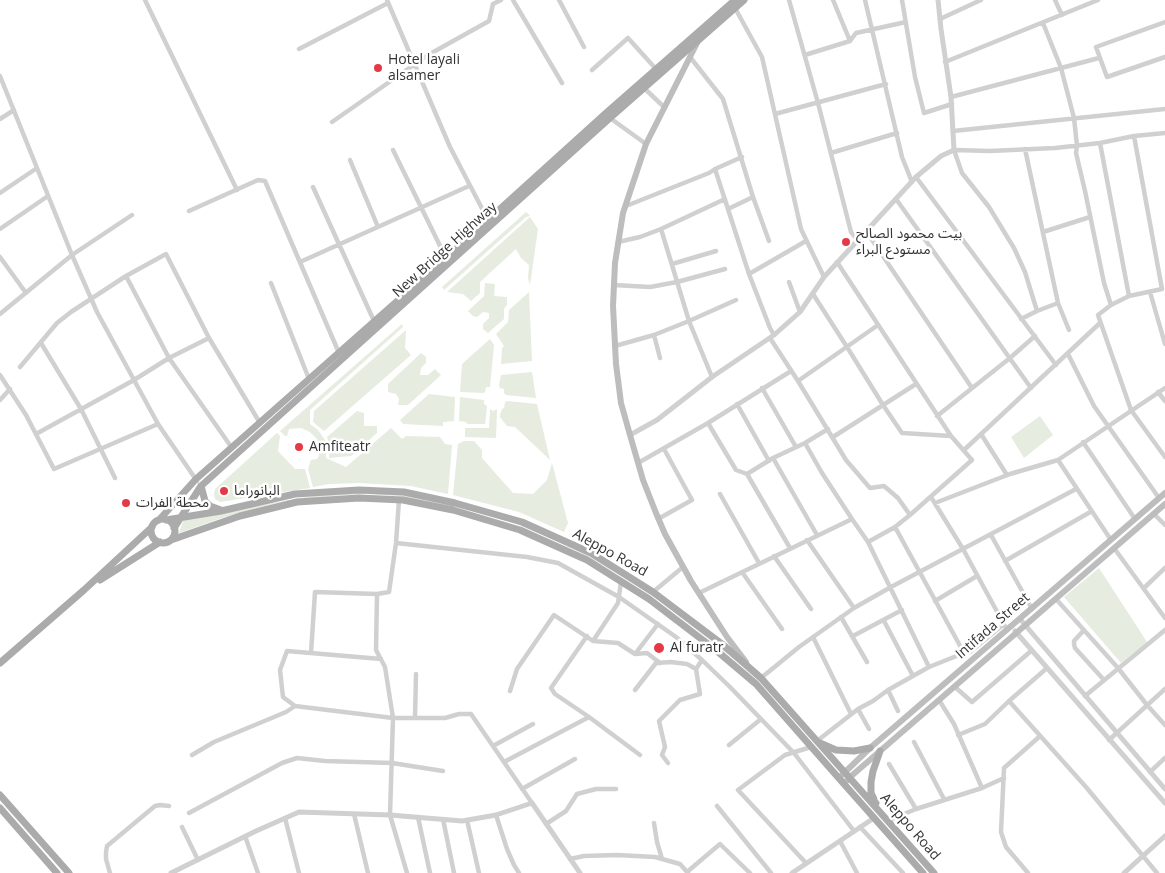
<!DOCTYPE html>
<html>
<head>
<meta charset="utf-8">
<style>
	body { margin:0 }
	canvas { display:block; background:#fff }
</style>
</head>
<body>
<canvas width="1165" height="873"></canvas>
<script>
const ctx = document.querySelector('canvas').getContext('2d');
ctx.lineJoin = 'round';
function fillPath(path, color) { ctx.fillStyle = color; ctx.fill(path, 'evenodd'); }
const poly = rows => new Path2D(rows.map(r => 'M' + r).join(''));
function strokePath(path, color, width, dash) { ctx.strokeStyle = color; ctx.lineWidth = width; ctx.lineCap = dash ? 'butt' : 'round'; ctx.setLineDash(dash || []); ctx.stroke(path); }
function drawText(font, color, halo, rows, align = 'center') {
  ctx.font = font + ' "Open Sans","Noto Sans Arabic",sans-serif'; ctx.lineWidth = 5; ctx.setLineDash([]); ctx.textBaseline = 'middle'; ctx.strokeStyle = halo; ctx.fillStyle = color; for (const [text, x, y, turn = 0] of rows) {
    ctx.save(); ctx.translate(x, y); ctx.rotate((+turn || 0) * Math.PI / 180); ctx.textAlign = isNaN(turn) ? turn : align; if (halo) ctx.strokeText(text, 0, 0); ctx.fillText(text, 0, 0); ctx.restore();
  }
}
const green = poly([
	[526,212,530,216,526,217,444,290,442,287],
	[530,217,538,229,530,285,528,278,529,265,521,258,516,249,480,282,480,293,471,301,463,294,447,292],
	[485,283,495,284,494,296,507,297,507,305,504,309,504,319,488,333,483,329,483,324,489,318,489,313,483,312,477,317,473,316,468,311,484,296],
	[529,292,532,361,501,364,502,348,504,346,496,334,508,322,509,310],
	[402,324,403,327,310,410,310,424,318,430,325,440,326,450,326,458,346,467,391,428,402,439,406,436,440,437,445,444,452,445,448,494,411,486,359,483,329,484,313,487,308,469,311,460,317,459,319,456,319,447,317,439,310,432,301,428,289,429,287,436,285,436,280,431],
	[406,330,405,348,411,355,324,431,313,422,314,411],
	[490,339,494,345,490,387,486,387,485,392,483,393,460,392,462,364],
	[421,353,426,357,426,363,421,368,420,375,428,375,435,369,441,375,408,405,398,405,399,399,396,394,388,392,388,384],
	[532,372,536,398,506,395,504,393,504,389,500,388,499,385,501,375],
	[429,394,455,397,454,421,443,422,443,426,403,424,400,420],
	[460,397,484,400,484,404,487,406,485,424,467,424,466,422,459,421],
	[507,401,537,404,550,460,515,427,507,426,500,417,500,415,502,409,504,408,505,402],
	[490,409,493,411,497,409,496,438,465,437,465,428,489,428],
	[357,411,364,413,364,426,377,426,377,433,351,456,329,458,330,446,327,437],
	[1040,416,1053,435,1024,458,1011,437],
	[277,433,280,436,278,451,295,469,305,469,310,488,220,502,215,499,214,495,215,489],
	[464,441,474,441,482,450,482,458,513,493,533,494,547,480,552,463,568,523,564,532,519,512,453,495,458,444],
	[372,493,397,494,454,505,479,511,514,522,540,532,566,544,591,556,613,569,663,602,750,670,798,722,839,769,748,670,662,603,622,576,579,552,551,538,513,523,471,511,419,500,397,496,367,494,332,496,280,502,222,518,179,533,184,519,306,497,333,494],
	[1099,568,1147,642,1121,663,1064,597]
]);
const minor = poly([
	[145,0,237,190],
	[387,0,450,147,488,220],
	[513,0,562,83],
	[559,0,584,47],
	[789,0,818,103,851,232,857,240],
	[865,0,902,157,912,182],
	[902,0,915,77,924,113,952,104],
	[1055,0,1062,15],
	[735,8,762,57,801,229,824,277],
	[940,19,981,0],
	[1165,22,1096,47,1107,77,1165,57],
	[1043,23,1061,68,1074,118,1077,146,1076,153,1085,191,1104,283,1111,305],
	[850,41,856,33,906,22],
	[299,49,388,3],
	[805,55,850,41,833,0],
	[690,57,723,99,753,197,769,241],
	[945,62,1098,0],
	[592,70,628,38,656,69],
	[0,76,72,255,97,312,158,424,197,481],
	[644,88,664,107],
	[951,97,1099,58],
	[775,114,886,84],
	[610,118,646,144],
	[0,119,14,110],
	[332,122,428,55,489,21,493,4,501,0],
	[953,131,1165,109],
	[1134,136,1162,289,1129,296,1111,305,1098,315,1131,410,1165,457],
	[1100,143,1129,296],
	[1025,149,1058,303,1069,330],
	[393,150,446,258],
	[831,153,897,133],
	[350,160,378,227],
	[715,169,749,274,770,328,774,335],
	[916,177,1056,365],
	[313,187,374,321],
	[0,193,37,168],
	[896,199,1031,388],
	[626,206,709,173,715,169,742,157],
	[728,209,753,197],
	[189,211,258,180,265,181,339,353],
	[0,229,48,196],
	[661,229,689,321,712,377],
	[866,231,972,388],
	[1043,232,1090,217],
	[618,242,640,237,661,229,725,199],
	[0,257,26,293],
	[300,262,469,186],
	[837,262,951,436,972,460,910,515,895,527,868,542],
	[672,264,716,251],
	[749,274,806,241],
	[126,276,169,358,232,448],
	[789,282,800,312],
	[271,283,309,379],
	[614,285,650,287,677,282,725,269],
	[1150,292,1165,344],
	[813,294,847,347,883,405,902,433,951,436],
	[1037,311,1025,272,1014,248,989,207,962,173,954,150,990,151,1055,148,1100,143,1134,136,1165,133],
	[0,314,72,255,132,215],
	[1021,319,1037,311,1058,303],
	[654,335,660,358],
	[770,338,798,381,846,460,870,488,884,486,898,498,910,515],
	[41,343,81,409,115,478],
	[615,346,654,335,689,321,736,300],
	[1068,354,1094,406,1159,498],
	[20,367,57,323,71,312,126,276,166,254,209,338,260,423],
	[0,375,26,415,54,469,158,424],
	[798,381,878,325],
	[762,388,796,447],
	[1158,392,1165,401],
	[0,400,10,389],
	[737,404,769,461],
	[937,416,1010,358,1035,336],
	[708,423,736,470,747,474,773,458,805,443,828,429],
	[36,434,134,380,169,358,209,338],
	[981,434,1007,475],
	[833,437,916,384],
	[1083,442,1135,519],
	[805,443,822,473,852,519,868,542,929,667],
	[964,450,1100,323],
	[773,458,817,535],
	[1058,460,1111,540],
	[638,463,708,423,791,371],
	[747,474,790,548],
	[720,494,759,563],
	[931,497,963,549,1007,630],
	[935,503,1010,474,1058,460,1165,388],
	[1154,514,1165,525],
	[658,519,692,500,664,449],
	[991,535,1032,609],
	[807,540,854,608],
	[396,543,527,557,558,563,619,597,676,637,702,660,730,687,794,753,854,831],
	[1114,548,1165,618],
	[774,556,811,609],
	[1005,561,1092,511],
	[742,572,782,629],
	[1144,588,1165,568],
	[653,592,683,567],
	[699,593,852,519],
	[1056,599,1118,668,1147,705,1165,725],
	[935,601,977,576],
	[841,617,867,662],
	[884,621,913,676],
	[658,624,635,654,647,653,660,663],
	[1084,630,1074,641,1074,644,1075,648,1104,680],
	[587,636,551,688,555,694,589,717,640,755],
	[853,636,902,610],
	[813,637,851,714],
	[593,641,618,643,635,654],
	[311,653,315,592,377,594,389,592,396,543,399,500],
	[964,653,970,652,1004,624],
	[1047,668,1009,701,1086,787,1157,873],
	[761,678,799,647,854,608,891,587,1076,489],
	[955,687,972,702,1031,651],
	[635,690,656,663,671,662,687,664,696,669,702,660],
	[888,690,898,711],
	[510,691,517,669,554,615,593,641,618,603,621,582],
	[1085,696,1165,630],
	[939,700,954,724,982,788,1004,778],
	[295,706,283,697,280,670,287,651,381,659],
	[858,709,869,729],
	[415,718,416,674],
	[958,735,985,724,1009,701],
	[1109,740,1165,689],
	[817,741,858,709,873,701,888,690,929,667,964,653,895,527],
	[914,742,944,799],
	[729,745,761,719],
	[493,746,533,724],
	[192,755,214,742,286,712,295,706,393,718,385,667,376,650,377,594],
	[504,762,589,717],
	[668,763,662,755,665,747,659,721,680,700,700,694,696,669],
	[889,764,916,809],
	[1150,772,1165,758],
	[522,789,575,759],
	[717,806,771,873],
	[189,813,282,763,297,758,325,761,392,763,443,771],
	[354,814,368,873],
	[496,815,507,849,514,865,519,873],
	[418,817,430,873],
	[285,818,299,873],
	[443,819,454,873],
	[467,820,479,873],
	[889,822,892,819,916,809,982,788],
	[654,823,657,842,662,859],
	[546,824,566,811,577,794,596,789,616,789],
	[182,827,198,860],
	[860,827,903,873],
	[245,836,258,873],
	[840,841,857,873],
	[570,859,584,856,617,855,655,857,680,864,688,873],
	[806,863,738,790,785,755,811,747],
	[687,872,720,844,750,873],
	[110,873,106,859,106,852,107,846,155,806,160,805,169,806],
	[407,873,390,815,393,718,445,718,459,714,471,714,532,803],
	[1028,873,1006,847,1001,832,1004,768,1039,737]
]);
const tertiary = poly([
	[630,435,657,420,712,377,774,335,800,312,824,277,916,177,941,156,954,150,951,97,941,29,938,0],
	[1020,619,1165,789],
	[1015,631,1165,803],
	[171,873,256,831,299,812,390,815,462,821,496,815,532,803,580,873],
	[792,873,874,818],
	[1124,873,1165,836]
]);
const secondary = poly([
	[697,43,646,144,623,213,615,263,613,306,616,364,621,403,630,435,643,480,656,513,665,534,691,581,727,637,746,662],
	[842,775,870,748,1165,493],
	[844,784,849,778,1165,504]
]);
const primary = poly([
	[201,486,205,501,210,506,221,510],
	'151 531a12 12 0 1 1 24 0a12 12 0 1 1-24 0Z',
	[159,520,196,479,438,265,606,113,735,0],
	[166,520,221,511,295,494,359,490,404,492,455,503,522,522,591,553,653,592,722,644,761,678,934,873],
	[174,528,201,486,610,118,744,0],
	[171,540,240,516,297,502,359,498,403,500,453,510,520,530,587,560,649,599,717,651,756,684,844,784,923,873],
	[100,580,160,542],
	[0,663,84,590,152,527],
	[820,743,836,750,854,751,870,748],
	[0,795,69,873],
	[876,803,871,793,871,782,873,771,880,751],
	[0,808,57,873]
]);
const markers = [
	[378,68,5,"#e63946"],
	[846,242,5,"#e63946"],
	[299,447,5,"#e63946"],
	[224,491,5,"#e63946"],
	[126,503,5,"#e63946"],
	[659,648,6,"#e63946"]
];
const poiNames = [
	["Hotel layali",388,60],
	["alsamer",388,76],
	["بيت محمود الصالح",856,234],
	["مستودع البراء",856,250],
	["Amfiteatr",309,447],
	["البانوراما",234,491],
	["محطة الفرات",136,503],
	["Al furatr",670,648]
];
const streetNames = [
	["New Bridge Highway",445,250,-42],
	["Aleppo Road",610,553,29],
	["Intifada Street",993,626,-41],
	["Aleppo Road",910,827,49]
];
fillPath(green, '#e6ecdf');
strokePath(minor, '#d0d0d0', 4.5);
strokePath(tertiary, '#d0d0d0', 5);
strokePath(secondary, '#bdbdbd', 6);
strokePath(primary, '#ababab', 7);
for (const [x, y, r, color] of markers) { const dot = new Path2D(); dot.arc(x, y, r, 0, 2 * Math.PI); ctx.fillStyle = color; ctx.fill(dot); strokePath(dot, '#fff', 2); }
drawText('14px', '#333', '#fff', poiNames, 'left');
drawText('14px', '#333', '#fff', streetNames);
</script>
</body>
</html>
